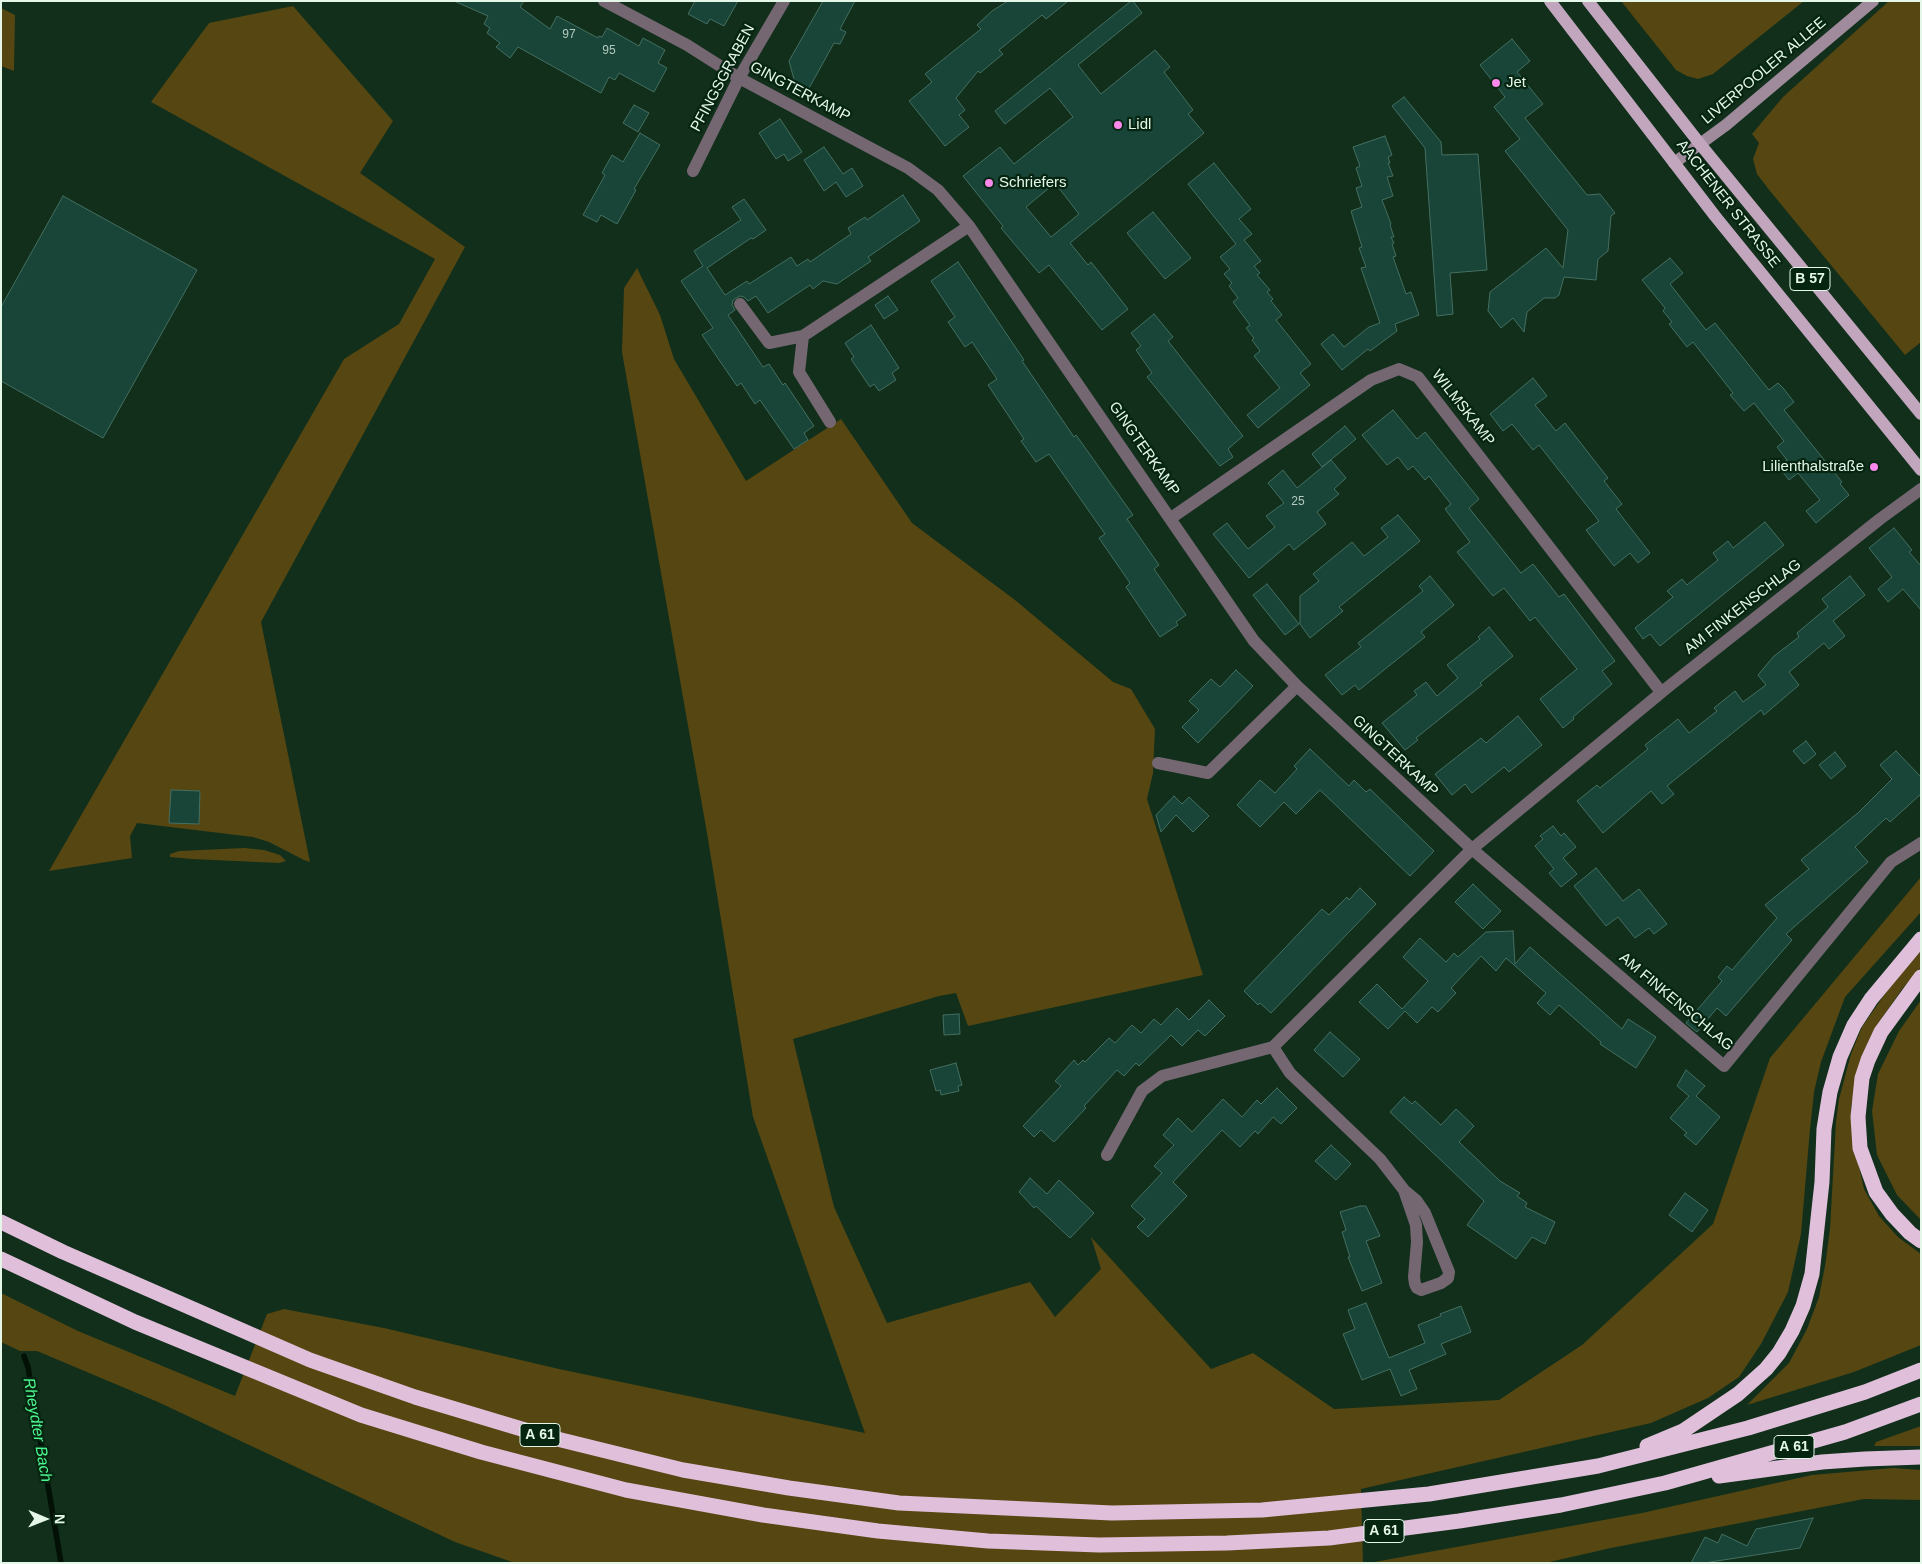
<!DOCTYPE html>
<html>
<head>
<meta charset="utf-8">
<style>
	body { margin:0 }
	#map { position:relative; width:1922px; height:1564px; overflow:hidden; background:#112f1b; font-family:Helvetica,sans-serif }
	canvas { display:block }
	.frame { position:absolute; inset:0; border:2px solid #e5f7e9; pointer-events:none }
	.north { position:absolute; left:20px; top:1494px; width:50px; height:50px; -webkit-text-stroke:4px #062511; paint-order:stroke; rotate:91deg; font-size:14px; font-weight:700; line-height:20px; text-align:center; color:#e5f7e9 }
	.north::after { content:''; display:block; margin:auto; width:18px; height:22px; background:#e5f7e9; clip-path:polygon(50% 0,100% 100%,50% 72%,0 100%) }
</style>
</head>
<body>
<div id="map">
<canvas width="1922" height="1564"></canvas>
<div class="frame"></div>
<div class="north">N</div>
</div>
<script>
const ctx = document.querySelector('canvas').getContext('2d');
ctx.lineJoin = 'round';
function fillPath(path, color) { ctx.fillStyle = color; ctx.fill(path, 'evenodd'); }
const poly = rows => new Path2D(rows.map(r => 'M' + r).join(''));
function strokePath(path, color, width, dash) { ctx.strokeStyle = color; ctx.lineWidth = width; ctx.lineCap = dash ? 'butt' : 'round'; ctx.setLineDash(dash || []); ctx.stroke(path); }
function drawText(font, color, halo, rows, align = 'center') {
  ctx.font = font + ' Helvetica,sans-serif'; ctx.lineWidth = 4.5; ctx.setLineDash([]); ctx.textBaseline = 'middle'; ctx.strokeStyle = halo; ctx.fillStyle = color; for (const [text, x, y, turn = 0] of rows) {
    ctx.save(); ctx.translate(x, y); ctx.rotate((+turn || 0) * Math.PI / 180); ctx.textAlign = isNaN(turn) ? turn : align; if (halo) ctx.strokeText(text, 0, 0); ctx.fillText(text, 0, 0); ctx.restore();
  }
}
const green = poly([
	[1621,1,1804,1,1713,74,1698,79,1687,76,1676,70],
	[1889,1,1921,1,1921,342,1905,355,1770,191,1757,174,1753,159,1759,143,1752,134,1783,97],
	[293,6,393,121,360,173,465,247,261,622,310,862,304,860,269,842,253,837,137,823,130,836,132,858,49,871,344,359,399,324,435,259,151,102,209,23],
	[1,8,15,15,14,71,1,66],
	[637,268,660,315,674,359,746,481,841,419,912,523,1015,600,1113,682,1131,689,1155,729,1153,773,1147,799,1203,975,968,1026,956,993,939,996,793,1039,834,1207,887,1323,1030,1282,1055,1317,1101,1269,1091,1237,1211,1369,1253,1353,1334,1409,1499,1400,1582,1345,1713,1224,1770,1058,1921,877,1921,912,1845,997,1821,1062,1814,1092,1810,1129,1801,1234,1788,1292,1761,1344,1739,1377,1708,1398,1651,1423,1361,1489,1363,1563,515,1563,455,1542,158,1402,37,1351,20,1351,1,1342,1,1293,78,1331,235,1396,267,1314,284,1309,384,1328,559,1369,865,1433,753,1117,707,833,622,352,624,288],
	[244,848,264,850,280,855,286,861,279,863,192,859,170,857,170,854,179,851],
	[1921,951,1921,967,1902,989,1877,1025,1857,1077,1851,1107,1853,1140,1864,1189,1879,1216,1898,1237,1921,1254,1921,1345,1854,1372,1747,1405,1789,1363,1807,1329,1819,1297,1825,1266,1830,1229,1836,1122,1839,1099,1851,1054,1862,1027,1894,981],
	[1921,1000,1921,1220,1897,1195,1877,1155,1872,1111,1878,1074,1899,1031],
	[1921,1426,1921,1446,1874,1446,1876,1442],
	[1893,1468,1921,1470,1921,1500,1864,1499,1611,1548,1545,1563,1369,1563,1642,1513,1812,1475]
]);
const stream = poly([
	[24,1356,28,1367,61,1563]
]);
const building = poly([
	[454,1,524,1,520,7,550,29,557,16,598,38,599,36,602,37,607,28,639,46,643,38,665,50,658,63,667,68,654,92,619,73,615,80,609,77,601,93,518,47,510,58,496,47,500,43,487,33,490,28,484,24,488,16,454,1],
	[695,1,738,1,724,26,710,19,707,24,688,14,695,1],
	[823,1,855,1,840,29,846,32,840,44,834,43,808,90,795,83,789,61,823,1],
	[1008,1,1068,1,1046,19,1042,15,999,50,1003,54,980,73,978,71,956,98,965,110,959,115,969,127,945,146,909,101,932,82,925,74,981,29,977,25,992,11,1008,1],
	[1131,1,1133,1,1142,13,1078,65,1101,94,1155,50,1170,67,1164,72,1193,110,1188,114,1204,133,1070,243,1088,265,1091,262,1128,309,1102,330,1049,265,1039,273,1001,228,1003,226,963,176,1000,147,1014,164,1073,117,1050,88,1005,124,995,111,1131,1],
	[1055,183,1079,214,1051,237,1026,207,1055,183],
	[1512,39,1530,61,1517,72,1543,104,1525,118,1587,195,1600,194,1615,213,1611,216,1608,251,1598,259,1596,280,1564,277,1559,295,1555,298,1544,298,1527,312,1524,332,1513,318,1501,328,1488,311,1490,292,1546,248,1563,268,1568,230,1505,151,1520,139,1494,107,1505,97,1480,65,1512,39],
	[1404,97,1441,142,1442,155,1478,154,1487,270,1450,273,1453,314,1437,316,1425,148,1392,106,1404,97],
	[634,105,649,113,638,132,623,123,634,105],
	[780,119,802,152,788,161,784,154,776,159,759,133,780,119],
	[640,133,660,145,634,189,636,190,617,224,601,215,597,222,583,215,605,175,602,173,612,155,623,162,640,133],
	[1385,136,1392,155,1388,157,1390,163,1388,163,1393,176,1387,177,1393,196,1382,200,1391,224,1390,225,1394,237,1391,237,1394,243,1392,244,1396,256,1393,257,1406,294,1411,292,1419,315,1395,324,1397,331,1370,351,1368,349,1342,370,1321,344,1333,334,1344,347,1369,327,1380,323,1361,268,1366,267,1359,248,1362,247,1351,211,1362,207,1356,188,1362,186,1356,168,1360,166,1353,147,1385,136],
	[824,147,843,174,852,168,863,186,846,197,836,182,824,191,804,160,824,147],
	[1214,163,1251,209,1239,219,1252,234,1244,240,1261,261,1254,266,1260,273,1257,275,1270,290,1267,292,1273,299,1271,301,1282,315,1276,320,1311,364,1300,373,1310,385,1258,428,1247,415,1280,388,1254,356,1260,351,1252,340,1254,338,1246,328,1250,325,1233,302,1238,298,1229,286,1232,283,1224,274,1230,269,1220,257,1236,244,1188,184,1214,163],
	[903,195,920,221,868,257,871,261,837,284,823,281,813,289,810,285,768,313,756,296,748,301,744,297,740,296,733,300,732,305,735,310,728,315,763,367,769,364,783,385,785,383,814,426,804,433,808,440,794,449,760,400,755,404,741,383,737,386,702,335,713,328,681,281,703,266,694,251,741,220,732,207,744,199,766,230,753,239,751,238,707,268,725,295,747,281,749,284,791,257,797,266,808,259,810,262,851,234,848,228,865,217,867,220,903,195],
	[63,196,197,270,103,438,1,381,1,307,63,196],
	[1153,212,1191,258,1165,279,1127,233,1153,212],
	[1670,258,1683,273,1670,284,1706,330,1715,323,1769,390,1778,383,1783,388,1794,402,1784,410,1842,482,1840,484,1849,495,1816,523,1806,511,1820,500,1798,473,1789,480,1779,467,1787,460,1777,447,1784,441,1754,403,1744,411,1730,395,1733,393,1693,342,1687,347,1669,324,1672,322,1663,311,1665,308,1642,280,1670,258],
	[958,262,1024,360,1022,361,1074,437,1076,435,1133,515,1127,519,1159,565,1154,569,1186,615,1176,622,1178,625,1160,637,1126,587,1130,583,1099,538,1105,534,1049,454,1036,462,1021,441,1024,439,988,385,997,379,972,342,965,347,948,322,955,317,931,281,958,262],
	[888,296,898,310,884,319,875,305,888,296],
	[1154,314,1173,337,1168,341,1243,436,1228,449,1233,457,1220,466,1147,377,1152,373,1136,350,1141,346,1131,333,1154,314],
	[871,325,899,368,892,373,896,380,879,391,874,384,870,387,851,359,854,357,845,343,871,325],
	[1533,378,1547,396,1535,405,1556,431,1565,423,1608,478,1604,481,1622,504,1616,509,1650,553,1638,563,1630,553,1614,566,1586,530,1599,521,1539,445,1533,450,1512,424,1503,431,1490,414,1533,378],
	[1393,410,1417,439,1425,432,1479,499,1469,508,1521,573,1533,564,1559,597,1564,594,1615,661,1602,671,1612,684,1573,717,1574,719,1563,728,1540,699,1577,669,1535,617,1530,621,1504,588,1493,596,1457,552,1470,542,1445,509,1451,504,1429,476,1425,480,1413,466,1408,470,1398,457,1387,465,1362,435,1393,410],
	[1345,426,1356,439,1322,467,1312,454,1345,426],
	[1331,460,1346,478,1334,489,1339,494,1317,512,1326,524,1294,550,1289,544,1249,578,1213,534,1227,523,1248,549,1275,527,1266,516,1284,503,1268,483,1283,470,1297,488,1331,460],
	[1398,515,1420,541,1339,607,1343,611,1310,638,1300,624,1300,596,1319,581,1313,574,1352,542,1364,556,1388,537,1381,528,1398,515],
	[1765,522,1784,545,1660,646,1650,634,1643,639,1635,628,1673,597,1667,591,1682,579,1687,585,1718,560,1713,553,1728,541,1733,548,1765,522],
	[1894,528,1912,550,1909,552,1921,566,1921,610,1903,589,1888,602,1878,589,1892,577,1869,548,1894,528],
	[1430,576,1454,605,1421,632,1425,637,1359,690,1355,685,1342,695,1325,675,1361,647,1358,643,1423,591,1419,586,1430,576],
	[1850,576,1865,595,1833,621,1845,636,1829,649,1824,643,1789,672,1799,685,1764,715,1761,710,1667,786,1674,794,1662,804,1651,791,1603,833,1577,801,1597,785,1600,788,1648,749,1645,745,1678,719,1689,733,1717,711,1714,708,1735,691,1743,702,1766,685,1758,675,1774,656,1799,637,1797,633,1828,607,1822,599,1850,576],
	[1267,584,1299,624,1285,635,1253,595,1267,584],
	[1489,627,1513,656,1480,683,1482,685,1416,738,1418,740,1405,750,1382,723,1417,695,1414,691,1426,682,1437,696,1458,678,1447,665,1480,639,1478,637,1489,627],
	[1236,670,1253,686,1198,743,1182,727,1199,710,1189,701,1211,679,1220,687,1236,670],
	[1518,716,1542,745,1509,772,1504,767,1472,793,1465,784,1452,795,1435,774,1481,738,1486,743,1518,716],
	[1806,741,1816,754,1804,764,1793,751,1806,741],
	[1310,749,1349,786,1354,780,1366,792,1370,789,1434,851,1410,876,1320,790,1296,814,1284,802,1260,827,1237,805,1260,780,1275,793,1297,769,1294,766,1310,749],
	[1896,751,1921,777,1921,794,1890,822,1886,818,1855,847,1868,862,1786,934,1792,940,1726,1016,1717,1008,1697,1032,1686,1023,1722,981,1718,977,1727,966,1732,970,1777,918,1765,905,1809,869,1801,860,1859,812,1892,779,1880,765,1896,751],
	[1835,752,1846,766,1831,779,1819,765,1835,752],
	[171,790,200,791,199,824,169,823,171,790],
	[1174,796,1182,804,1189,797,1209,816,1193,832,1176,815,1161,832,1156,815,1174,796],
	[1553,826,1561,836,1564,833,1576,847,1563,858,1577,874,1561,887,1549,873,1554,869,1535,846,1543,839,1540,836,1553,826],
	[1596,868,1623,901,1639,889,1667,924,1654,934,1649,928,1635,938,1618,917,1606,926,1574,886,1596,868],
	[1473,884,1501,911,1483,929,1455,902,1473,884],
	[1360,888,1376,904,1271,1013,1260,1003,1258,1005,1244,991,1322,909,1329,915,1347,897,1349,900,1360,888],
	[1513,931,1515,964,1530,947,1622,1029,1628,1019,1656,1037,1636,1068,1600,1044,1601,1042,1559,1005,1550,1015,1537,1003,1546,993,1506,958,1496,971,1481,956,1451,988,1456,993,1438,1012,1432,1007,1417,1023,1405,1011,1388,1029,1359,1002,1377,984,1402,1009,1428,981,1403,957,1420,938,1446,962,1454,953,1458,957,1486,932,1513,931],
	[1209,1000,1225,1016,1205,1036,1198,1030,1182,1046,1171,1035,1139,1066,1136,1063,1124,1076,1117,1070,1084,1106,1086,1108,1054,1142,1041,1130,1034,1137,1023,1126,1061,1086,1055,1081,1074,1060,1078,1065,1083,1060,1085,1062,1109,1038,1115,1043,1132,1025,1141,1033,1154,1019,1161,1025,1177,1008,1189,1020,1209,1000],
	[959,1014,960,1034,944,1035,943,1015,959,1014],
	[1330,1032,1360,1059,1343,1077,1314,1050,1330,1032],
	[956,1063,962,1085,958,1086,959,1091,941,1095,940,1090,936,1091,930,1070,956,1063],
	[1686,1070,1705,1086,1696,1096,1720,1117,1696,1145,1684,1135,1687,1133,1670,1118,1689,1096,1677,1086,1686,1070],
	[1277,1088,1297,1108,1281,1124,1273,1117,1258,1134,1255,1131,1240,1147,1222,1130,1173,1182,1187,1196,1148,1237,1137,1227,1145,1219,1131,1206,1162,1173,1154,1166,1174,1145,1163,1135,1178,1118,1192,1132,1223,1099,1242,1117,1257,1100,1261,1104,1277,1088],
	[1404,1097,1412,1104,1415,1101,1441,1125,1456,1109,1474,1126,1459,1142,1500,1181,1520,1193,1517,1196,1527,1203,1525,1207,1555,1222,1545,1244,1532,1237,1516,1259,1467,1225,1484,1201,1390,1112,1404,1097],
	[1331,1145,1351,1164,1336,1180,1315,1161,1331,1145],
	[1030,1178,1047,1194,1059,1180,1094,1213,1070,1238,1036,1206,1034,1208,1019,1192,1030,1178],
	[1685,1193,1708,1210,1692,1232,1669,1215,1685,1193],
	[1360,1206,1366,1206,1380,1236,1366,1241,1382,1283,1362,1291,1348,1257,1350,1257,1342,1232,1346,1230,1340,1212,1360,1206],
	[1366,1303,1389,1358,1425,1343,1418,1325,1441,1316,1440,1314,1461,1306,1471,1332,1441,1344,1446,1354,1409,1370,1417,1389,1401,1396,1390,1369,1362,1380,1343,1334,1355,1329,1348,1310,1366,1303],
	[1813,1518,1800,1548,1704,1563,1691,1563,1705,1537,1718,1543,1722,1534,1747,1546,1756,1529,1813,1518]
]);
const street = poly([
	[604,1,687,45,739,78,908,168,938,190,969,226,1254,641,1297,686,1472,849,1724,1066,1891,862,1921,843],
	[693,171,739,78,784,1],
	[740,304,769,343,803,336,799,372,830,422],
	[803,336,969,226],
	[1171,518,1371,380,1399,369,1418,377,1661,692],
	[1158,763,1208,773,1297,686],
	[1273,1047,1290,1073,1380,1159,1404,1190,1416,1200,1425,1213,1449,1272,1448,1278,1441,1283,1421,1290,1417,1288,1415,1284,1414,1277,1417,1242,1416,1225,1404,1190],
	[1107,1155,1142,1091,1162,1076,1273,1047,1472,849,1668,687,1880,519,1921,489]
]);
const secondary = poly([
	[1674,163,1726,125,1873,1]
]);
const primary = poly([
	[1550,1,1715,216,1921,470],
	[1588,1,1700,144,1921,414]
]);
const highway = poly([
	[1921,977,1881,1032,1868,1060,1862,1078,1858,1117,1860,1148,1876,1192,1892,1214,1910,1233,1921,1241],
	[1,1222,63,1252,310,1360,415,1397,545,1436,683,1470,789,1488,899,1503,1112,1513,1262,1510,1429,1494,1598,1466,1748,1428,1865,1392,1921,1370],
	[1,1259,135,1322,361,1415,481,1452,626,1490,763,1515,878,1531,988,1541,1099,1545,1227,1543,1329,1538,1459,1521,1561,1505,1665,1483,1845,1432,1921,1404],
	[1647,1446,1683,1431,1738,1394,1766,1369,1779,1353,1792,1331,1803,1306,1812,1274,1822,1182,1824,1129,1830,1092,1840,1057,1854,1025,1871,999,1921,939],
	[1719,1476,1822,1462,1865,1459,1921,1457]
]);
const markers = [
	[1496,83,5,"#f888ea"],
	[1118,125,5,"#f888ea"],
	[989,183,5,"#f888ea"],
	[1874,467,5,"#f888ea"]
];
const numberNames = [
	["97",569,35],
	["95",609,51],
	["25",1298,502]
];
const shields = [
	[1810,279,40],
	[540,1435,40],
	[1794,1447,40],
	[1384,1531,40]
];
const shieldNames = [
	["B 57",1810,279],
	["A 61",540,1435],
	["A 61",1794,1447],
	["A 61",1384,1531]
];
const streetNames = [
	["LIVERPOOLER ALLEE",1764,71,-40],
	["PFINGSGRABEN",723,78,-62],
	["GINGTERKAMP",800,92,28],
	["AACHENER STRASSE",1728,204,52],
	["WILMSKAMP",1463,408,52],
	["GINGTERKAMP",1144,449,55],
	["AM FINKENSCHLAG",1743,607,-38],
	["GINGTERKAMP",1395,756,43],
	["AM FINKENSCHLAG",1676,1002,40]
];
const poiNames = [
	["Jet",1506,83],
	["Lidl",1128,125],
	["Schriefers",999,183],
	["Lilienthalstraße",1864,467,"right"]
];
const waterNames = [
	["Rheydter Bach",37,1430,80]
];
fillPath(green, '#554612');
strokePath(stream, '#021006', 5.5);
fillPath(building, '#194438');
strokePath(building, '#446f61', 1);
strokePath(street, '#756772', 12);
strokePath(secondary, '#a08b9c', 12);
strokePath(primary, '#c2a6bd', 12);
strokePath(highway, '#e0bfda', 15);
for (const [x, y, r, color] of markers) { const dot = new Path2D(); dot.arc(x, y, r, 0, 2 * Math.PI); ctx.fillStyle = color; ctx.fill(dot); strokePath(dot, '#062511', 2); }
drawText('12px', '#b2cabd', null, numberNames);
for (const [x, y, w] of shields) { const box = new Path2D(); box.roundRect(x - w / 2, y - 11.5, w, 23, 4); ctx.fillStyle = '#062511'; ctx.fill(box); strokePath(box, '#e5f7e9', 1); }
drawText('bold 14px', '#e5f7e9', null, shieldNames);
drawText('15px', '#e5f7e9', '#062511', streetNames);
drawText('15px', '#e5f7e9', '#062511', poiNames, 'left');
drawText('italic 16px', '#4df78f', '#062511', waterNames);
</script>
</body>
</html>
